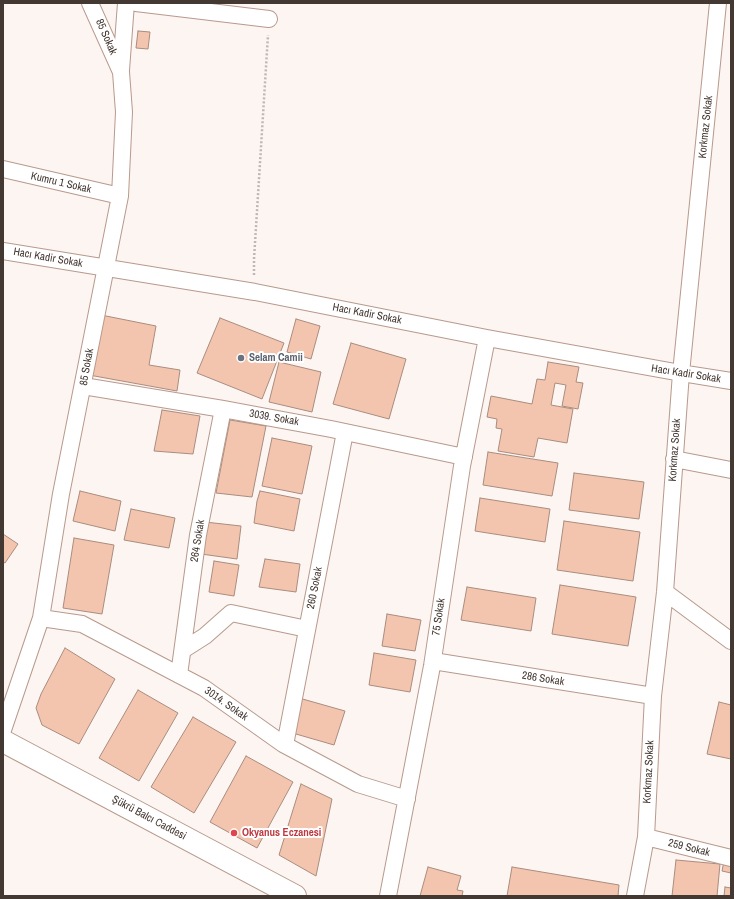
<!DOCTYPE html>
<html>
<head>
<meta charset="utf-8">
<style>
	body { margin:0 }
	#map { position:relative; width:734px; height:899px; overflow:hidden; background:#fcf5f2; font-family:"Archivo Narrow",sans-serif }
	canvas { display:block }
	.frame { position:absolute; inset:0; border:4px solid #443832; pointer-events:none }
</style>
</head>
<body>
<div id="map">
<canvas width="734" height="899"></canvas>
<div class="frame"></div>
</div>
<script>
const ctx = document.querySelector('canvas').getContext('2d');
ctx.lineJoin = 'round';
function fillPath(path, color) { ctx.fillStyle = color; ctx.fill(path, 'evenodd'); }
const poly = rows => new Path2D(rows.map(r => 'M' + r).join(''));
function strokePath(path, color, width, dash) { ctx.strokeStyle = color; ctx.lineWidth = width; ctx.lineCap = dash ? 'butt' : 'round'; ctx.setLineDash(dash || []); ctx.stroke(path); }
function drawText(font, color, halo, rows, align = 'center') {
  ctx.font = font + ' "Archivo Narrow",sans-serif'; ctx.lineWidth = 4; ctx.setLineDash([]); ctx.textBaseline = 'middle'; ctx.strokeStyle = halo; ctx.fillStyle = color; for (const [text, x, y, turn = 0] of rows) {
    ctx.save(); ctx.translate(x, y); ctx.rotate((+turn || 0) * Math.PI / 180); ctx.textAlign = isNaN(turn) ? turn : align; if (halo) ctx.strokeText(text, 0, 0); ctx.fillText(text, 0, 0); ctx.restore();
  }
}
const building = poly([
	[138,31,150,32,148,49,136,48,138,31],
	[101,315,156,326,149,365,180,370,177,391,89,375,101,315],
	[220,318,284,343,262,399,197,373,220,318],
	[296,319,320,326,311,359,287,352,296,319],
	[351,343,406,359,389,419,333,404,351,343],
	[279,362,321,372,312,412,269,402,279,362],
	[548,362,579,367,576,382,583,383,578,409,562,406,566,385,555,383,551,405,573,409,567,443,538,438,534,457,498,451,502,429,496,428,497,419,487,417,491,396,532,404,537,379,545,380,548,362],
	[162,410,200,416,193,454,154,451,162,410],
	[230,420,266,426,252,497,216,493,230,420],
	[272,438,312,446,302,494,262,486,272,438],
	[488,452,558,463,552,496,483,485,488,452],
	[574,473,644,482,639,519,569,510,574,473],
	[80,491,121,501,115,531,73,521,80,491],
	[260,491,300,499,294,531,254,523,257,501,260,491],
	[480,498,550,509,545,542,475,531,480,498],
	[131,509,175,518,169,548,124,540,131,509],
	[564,521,640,532,633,581,557,570,564,521],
	[205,522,241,526,237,559,201,554,205,522],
	[3,534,18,544,5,563,3,562,3,534],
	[74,538,114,545,102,614,63,608,74,538],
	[265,559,300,564,296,592,259,587,265,559],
	[214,561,239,565,234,596,209,592,214,561],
	[560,585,636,597,628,646,552,634,560,585],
	[467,587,536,598,531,631,461,620,467,587],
	[387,614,421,620,415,651,382,646,387,614],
	[65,648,115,679,79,744,42,725,36,708,41,694,65,648],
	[374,653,416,660,410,692,369,685,374,653],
	[138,690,178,713,139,781,99,758,138,690],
	[299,698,345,711,334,745,289,732,299,698],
	[719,702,731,705,731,759,707,754,719,702],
	[193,717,236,742,194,813,151,787,193,717],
	[246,756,293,782,257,848,210,822,246,756],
	[301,784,332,799,316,876,279,855,301,784],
	[725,856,731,858,731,873,722,871,725,856],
	[676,860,720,864,717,896,672,896,676,860],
	[428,867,461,876,457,890,463,891,462,896,420,896,428,867],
	[512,867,619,885,618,896,507,896,512,867],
	[725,887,731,888,731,896,724,896,725,887]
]);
const path = poly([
	[254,275,254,259,268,35]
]);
const street = poly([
	[136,3,269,19],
	[121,70,126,3],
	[3,169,120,196],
	[3,251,255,292,487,338,681,373,731,381],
	[83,386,223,409,331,429,464,457],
	[674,459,731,470],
	[665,592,731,641],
	[41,618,82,624,204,688,283,744,358,784,407,799],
	[183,650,205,636,231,613,307,629],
	[433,661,653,696],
	[179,675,198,535,223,409],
	[3,730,41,618,61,494,120,196,124,112,121,72,90,3],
	[285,745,345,432],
	[646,837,731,858],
	[388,896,432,666,462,466,487,338],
	[635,896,646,837,653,696,665,592,681,373,718,3]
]);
const secondary = poly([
	[3,741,295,896]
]);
const markers = [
	[241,358,4,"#6b7280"],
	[234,833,4,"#e0444e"]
];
const streetNames = [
	["85 Sokak",106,37,66],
	["Korkmaz Sokak",706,127,-84],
	["Kumru 1 Sokak",61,183,13],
	["Hacı Kadir Sokak",48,258,10],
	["Hacı Kadir Sokak",367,314,11],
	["85 Sokak",87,367,-80],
	["Hacı Kadir Sokak",686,374,9],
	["3039. Sokak",274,418,10],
	["Korkmaz Sokak",675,450,-86],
	["264 Sokak",198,541,-81],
	["260 Sokak",315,588,-79],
	["75 Sokak",439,617,-82],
	["286 Sokak",543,679,9],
	["3014. Sokak",226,704,35],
	["Korkmaz Sokak",649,772,-87],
	["Şükrü Balcı Caddesi",149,818,28],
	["259 Sokak",689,848,14]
];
const worshipNames = [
	["Selam Camii",249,358]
];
const healthNames = [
	["Okyanus Eczanesi",242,833]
];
fillPath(building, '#f4c5ae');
strokePath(building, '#a98c7e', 1);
strokePath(street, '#b89a8c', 18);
strokePath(secondary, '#b89a8c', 24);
strokePath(path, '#bfb7b3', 2.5, [2, 2]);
strokePath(street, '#fff', 16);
strokePath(secondary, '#fff', 22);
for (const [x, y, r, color] of markers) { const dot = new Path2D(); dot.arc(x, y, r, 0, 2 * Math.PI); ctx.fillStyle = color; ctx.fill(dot); strokePath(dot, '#fff', 1.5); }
drawText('11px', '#443832', '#fff', streetNames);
drawText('bold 11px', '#5b616d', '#fff', worshipNames, 'left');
drawText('bold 11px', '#be3a42', '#fff', healthNames, 'left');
</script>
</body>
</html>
